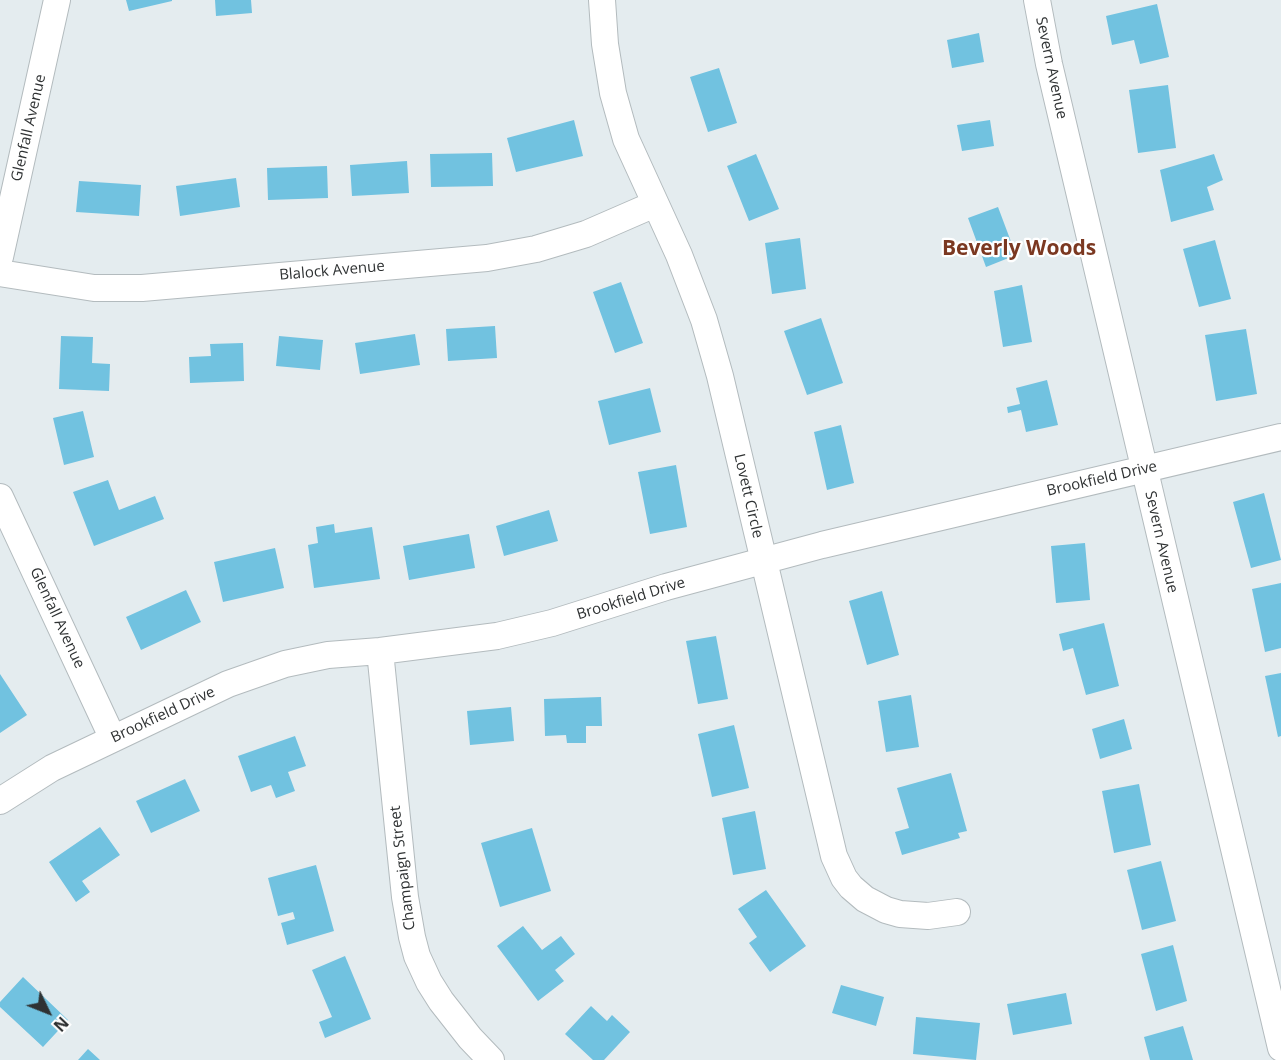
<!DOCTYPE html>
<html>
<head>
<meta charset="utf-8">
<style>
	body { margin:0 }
	#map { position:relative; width:1281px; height:1060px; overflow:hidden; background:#e4ecef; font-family:"Open Sans",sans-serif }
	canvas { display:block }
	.north { position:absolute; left:18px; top:982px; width:60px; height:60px; -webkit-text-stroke:4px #fff; paint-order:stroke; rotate:133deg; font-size:16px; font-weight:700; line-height:24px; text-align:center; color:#2f3233 }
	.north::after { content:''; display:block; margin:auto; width:21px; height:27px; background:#2f3233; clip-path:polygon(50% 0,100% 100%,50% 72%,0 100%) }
</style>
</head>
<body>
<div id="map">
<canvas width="1281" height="1060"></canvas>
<div class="north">N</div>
</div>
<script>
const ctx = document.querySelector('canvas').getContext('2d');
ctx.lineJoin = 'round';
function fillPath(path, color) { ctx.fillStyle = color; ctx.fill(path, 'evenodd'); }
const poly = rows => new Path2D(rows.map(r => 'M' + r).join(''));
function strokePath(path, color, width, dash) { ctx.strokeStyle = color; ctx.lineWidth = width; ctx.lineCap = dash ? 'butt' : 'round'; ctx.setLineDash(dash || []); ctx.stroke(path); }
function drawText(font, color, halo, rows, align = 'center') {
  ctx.font = font + ' "Open Sans",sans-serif'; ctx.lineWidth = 4.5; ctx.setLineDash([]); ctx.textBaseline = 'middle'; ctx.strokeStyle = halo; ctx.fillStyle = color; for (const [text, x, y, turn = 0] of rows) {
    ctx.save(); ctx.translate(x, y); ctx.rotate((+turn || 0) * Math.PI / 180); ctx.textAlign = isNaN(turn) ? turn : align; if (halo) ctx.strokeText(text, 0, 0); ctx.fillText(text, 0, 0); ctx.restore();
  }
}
const building = poly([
	[126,0,172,0,172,1,129,11],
	[215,0,251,0,252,13,216,16],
	[1157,4,1169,57,1140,64,1134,40,1112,45,1106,16],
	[979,33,984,62,952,68,947,40],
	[719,68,737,123,708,132,690,77],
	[1168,85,1176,148,1138,153,1129,90],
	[574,120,583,156,516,172,507,138],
	[990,120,994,146,962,151,957,125],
	[492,153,493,186,431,187,430,154],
	[756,154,779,209,749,221,727,166],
	[1214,154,1223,180,1207,187,1214,210,1171,222,1160,170],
	[407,161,409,193,352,196,350,165],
	[327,166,328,198,268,200,267,168],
	[236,178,240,207,180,216,176,186],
	[79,181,141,185,139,216,76,212],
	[998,207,1016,255,986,267,968,218],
	[800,238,806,289,772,294,765,243],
	[1215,240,1231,299,1199,307,1183,249],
	[621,282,643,343,615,353,593,292],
	[1022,285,1032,342,1003,347,994,291],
	[821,318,843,383,807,395,784,331],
	[495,326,497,358,448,361,446,329],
	[1246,329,1257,394,1216,401,1205,335],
	[415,334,420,365,360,374,355,343],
	[61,336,93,337,92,363,110,364,109,391,59,389],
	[279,336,323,340,320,370,276,366],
	[243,343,244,381,190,383,189,357,211,356,210,344],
	[1047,380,1058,425,1026,432,1021,410,1008,413,1007,407,1020,404,1016,388],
	[650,388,661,432,609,445,598,401],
	[83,411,94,457,64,465,53,418],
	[841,425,854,483,827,490,814,432],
	[676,465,687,527,650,534,638,472],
	[108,480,119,510,155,496,164,519,94,546,73,492],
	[1264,493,1281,560,1251,568,1233,502],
	[549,510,558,541,504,556,496,526],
	[334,524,335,533,372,527,380,579,314,588,308,545,318,543,316,527],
	[469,534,475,568,409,580,403,546],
	[1085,543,1090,600,1056,603,1051,546],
	[275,548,284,588,223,602,214,562],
	[1281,583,1281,648,1265,652,1252,589],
	[186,590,201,622,141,650,126,617],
	[882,591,899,655,867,665,849,601],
	[1104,623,1119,686,1086,695,1073,648,1063,651,1059,634],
	[716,636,728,699,698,704,686,641],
	[1281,673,1281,736,1278,737,1265,676],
	[0,674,27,715,0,733],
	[911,695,919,747,886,752,878,701],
	[601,697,602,726,586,726,586,743,567,743,566,735,545,736,544,699],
	[511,707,514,741,470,745,467,711],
	[1124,719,1132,749,1100,759,1092,729],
	[734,725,749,788,712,797,698,734],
	[295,736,306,766,288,772,295,791,276,798,271,785,251,792,238,756],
	[951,773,967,831,958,833,960,838,902,855,895,832,909,828,897,788],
	[185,779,200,811,151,833,136,801],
	[1139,784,1151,845,1114,853,1102,791],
	[755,811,766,869,733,875,722,818],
	[100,827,120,855,82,881,90,892,76,902,49,862],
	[532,828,551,891,500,907,481,843],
	[1161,861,1176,921,1142,930,1127,870],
	[316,865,334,931,287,945,281,923,295,919,293,912,278,916,268,878],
	[766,890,806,946,770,972,749,943,757,937,738,909],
	[523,926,542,950,561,936,575,954,555,970,564,981,538,1001,497,946],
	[1173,945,1187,1001,1156,1011,1141,954],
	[345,956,371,1019,325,1038,319,1022,332,1017,312,970],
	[23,977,68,1020,43,1047,0,1007,0,1002],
	[841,985,884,997,876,1026,832,1013],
	[1066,993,1072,1024,1013,1035,1007,1004],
	[591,1006,607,1021,612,1015,630,1032,604,1060,593,1060,565,1034],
	[916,1017,980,1023,976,1060,913,1054],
	[1183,1026,1193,1060,1150,1060,1144,1037],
	[88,1049,100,1060,78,1060]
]);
const street = poly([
	[602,0,605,44,613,93,626,139,679,255,704,320,720,376,834,856,844,878,851,887,865,899,886,910,900,914,928,916,957,912],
	[1037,0,1049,64,1281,1048],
	[0,257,57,0],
	[0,273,94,288,142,288,487,258,536,249,586,234,655,204],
	[0,497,113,739],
	[380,651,405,897,412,937,417,956,429,982,441,1001,470,1038,491,1060],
	[0,801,52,768,228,684,285,664,328,655,380,651,497,636,552,623,666,587,822,545,1281,437]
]);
const streetNames = [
	["Severn Avenue",1051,68,78],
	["Glenfall Avenue",29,128,-77],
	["Blalock Avenue",332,271,-5],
	["Brookfield Drive",1102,479,-13],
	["Lovett Circle",748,496,77],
	["Severn Avenue",1161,542,77],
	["Brookfield Drive",631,599,-17],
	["Glenfall Avenue",57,618,65],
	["Brookfield Drive",163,715,-25],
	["Champaign Street",403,868,-97]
];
const districtNames = [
	["Beverly Woods",1019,249]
];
fillPath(building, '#71c2e0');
strokePath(street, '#b3bbbe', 28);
strokePath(street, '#fff', 26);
drawText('15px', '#2f3233', '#fff', streetNames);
drawText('bold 21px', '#7b3821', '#fff', districtNames);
</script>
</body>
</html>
